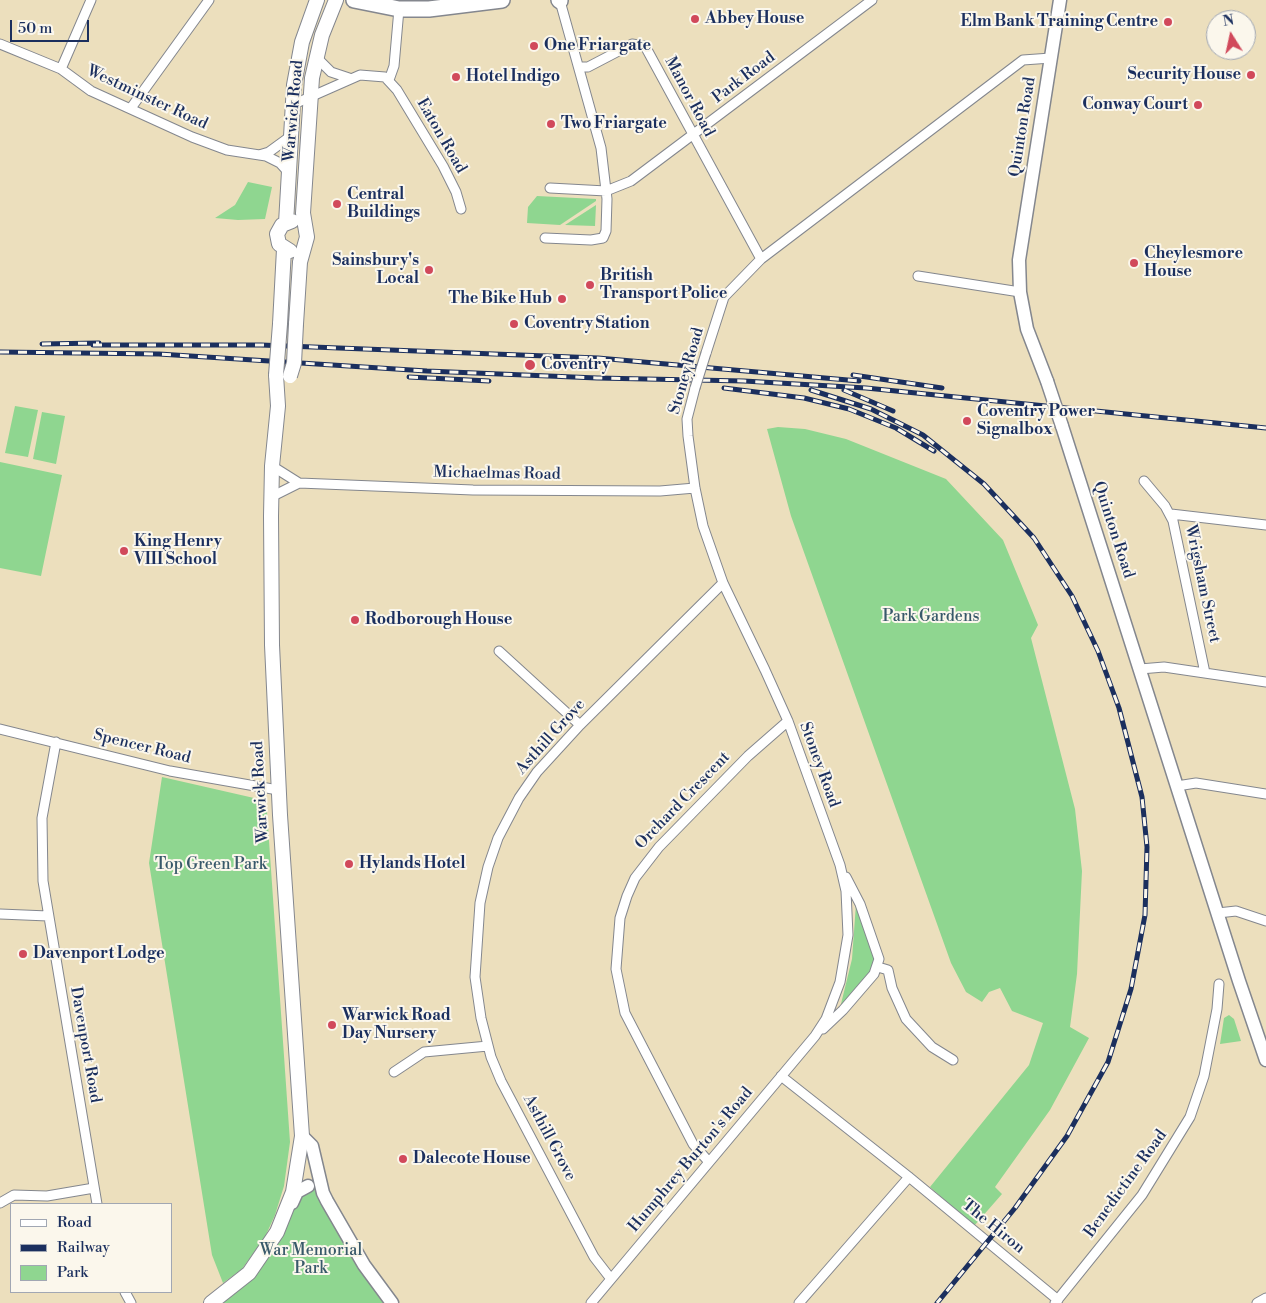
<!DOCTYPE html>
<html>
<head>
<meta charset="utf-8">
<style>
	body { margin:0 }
	#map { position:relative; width:1266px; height:1303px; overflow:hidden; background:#ecdfbd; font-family:"Libre Bodoni",serif }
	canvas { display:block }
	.legend { position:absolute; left:10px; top:1203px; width:162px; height:90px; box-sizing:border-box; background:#fbf7ec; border:1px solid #a1a7b3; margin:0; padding:6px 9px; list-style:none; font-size:15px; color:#1b2f5e }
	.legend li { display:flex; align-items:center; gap:10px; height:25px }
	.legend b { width:25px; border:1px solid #a1a7b3 }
	.north { position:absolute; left:1206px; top:10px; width:50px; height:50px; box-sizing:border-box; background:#fbf7ec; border:1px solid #a1a7b3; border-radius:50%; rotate:350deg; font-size:14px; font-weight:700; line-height:20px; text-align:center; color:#1b2f5e }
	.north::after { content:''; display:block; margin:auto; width:18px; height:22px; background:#d1495b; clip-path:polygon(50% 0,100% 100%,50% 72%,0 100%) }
	.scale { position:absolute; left:10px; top:20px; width:79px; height:22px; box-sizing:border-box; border:2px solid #1b2f5e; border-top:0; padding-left:6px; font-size:15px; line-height:18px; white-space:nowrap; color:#1b2f5e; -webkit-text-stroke:4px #fbf7ec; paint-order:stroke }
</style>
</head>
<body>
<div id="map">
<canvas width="1266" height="1303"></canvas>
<ul class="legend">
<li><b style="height:6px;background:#fff"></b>Road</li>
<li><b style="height:6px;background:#1b2f5e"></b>Railway</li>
<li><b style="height:14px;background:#8fd690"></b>Park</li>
</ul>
<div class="north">N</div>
<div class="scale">50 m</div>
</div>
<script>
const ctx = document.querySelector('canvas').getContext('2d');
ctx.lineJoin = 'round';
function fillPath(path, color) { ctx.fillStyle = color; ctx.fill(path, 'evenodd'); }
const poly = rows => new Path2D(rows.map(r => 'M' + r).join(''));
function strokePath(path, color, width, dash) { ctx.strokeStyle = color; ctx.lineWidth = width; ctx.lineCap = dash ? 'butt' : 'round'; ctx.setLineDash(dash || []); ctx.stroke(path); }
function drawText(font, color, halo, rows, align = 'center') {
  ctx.font = font + ' "Libre Bodoni",serif'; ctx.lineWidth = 4; ctx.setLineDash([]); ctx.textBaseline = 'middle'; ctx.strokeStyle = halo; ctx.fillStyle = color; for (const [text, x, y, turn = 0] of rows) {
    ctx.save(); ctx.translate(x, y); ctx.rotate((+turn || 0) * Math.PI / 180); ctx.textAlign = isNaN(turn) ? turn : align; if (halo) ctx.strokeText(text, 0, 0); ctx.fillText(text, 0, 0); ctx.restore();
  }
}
const green = poly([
	[248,182,272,187,265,219,238,220,215,218,235,205],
	[537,196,596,199,596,201,560,225,527,223,528,207],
	[596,205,595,226,565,225],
	[15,406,38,410,28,457,5,453],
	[42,412,65,416,56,464,33,459],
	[778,427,805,429,846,439,946,479,1003,540,1038,625,1031,638,1075,809,1082,871,1077,974,1070,1027,1089,1038,1050,1110,995,1187,1002,1194,974,1226,930,1187,1029,1065,1043,1023,1012,1011,1000,988,989,992,982,1002,966,992,951,963,791,516,767,429],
	[0,462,62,475,41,576,0,568],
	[162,777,254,798,265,804,267,812,290,1142,284,1186,275,1215,265,1237,242,1269,223,1283,212,1255,149,863],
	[856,904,875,955,873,970,840,1008,852,959],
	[1229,1015,1234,1019,1241,1041,1220,1044,1224,1018],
	[308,1186,318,1190,392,1303,211,1303,226,1293]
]);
const street = poly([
	[0,44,61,69,91,91,192,137,227,150,266,156,280,163,289,173],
	[316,57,331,72,349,78],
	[579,67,588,67,632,44,645,46,761,259],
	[61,69,91,0],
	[389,80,394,66,399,9],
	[292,105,360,75,385,77,397,90,443,166,456,192,461,209],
	[131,108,209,0],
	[259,155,269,152,291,136],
	[550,188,606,191,631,181,872,0],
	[545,238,591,240,603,238,606,231,607,199,601,148,560,1],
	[918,276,1020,292],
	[706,353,724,297,761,259,1023,60,1051,58],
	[272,466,299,483],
	[1144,481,1165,506,1173,521,1205,673],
	[271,497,299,483,473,490,660,491,695,488],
	[1171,514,1266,525],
	[499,651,580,725],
	[1140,669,1164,667,1266,682],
	[0,729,170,771,278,790],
	[56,742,42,818,43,881,97,1204],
	[1177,786,1196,783,1266,794],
	[1218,913,1236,911,1266,921],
	[0,914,48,916],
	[878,967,888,970,892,988,906,1019,932,1047,953,1060],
	[823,1029,843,1010,874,974,879,959,860,904,846,877],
	[394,1072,424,1052,488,1046],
	[781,1076,909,1177,1058,1300],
	[709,1162,693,1144,625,1013,616,969,620,918,627,896,635,878,659,847,748,756,788,721],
	[0,1203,14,1195,47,1196,94,1188],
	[611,1279,594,1257,501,1081,491,1057,481,1018,475,977,480,903,488,867,498,838,519,798,537,772,580,725,723,583],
	[125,1292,131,1303],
	[591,1303,815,1036,826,1019,840,982,848,935,846,891,840,865,788,721,765,670,723,583,703,526,695,488,688,436,687,419,695,388],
	[799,1303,909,1177],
	[1055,1303,1142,1195,1190,1117,1204,1076,1217,1009,1219,984],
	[1257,1303,1266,1298]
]);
const secondary = poly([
	[1047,381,1027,329,1020,292,1019,260,1060,0],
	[1062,426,1239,981,1266,1060],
	[302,1136,312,1146,323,1193,327,1201,364,1265,392,1303],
	[292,1203,297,1192,308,1186]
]);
const primary = poly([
	[286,223,294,85,302,42,317,0],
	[290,251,279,244,277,234,282,225,292,221],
	[280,324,284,249],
	[296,324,300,262,307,237,303,213,312,78,322,35,336,0],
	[211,1303,249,1273,277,1232,293,1192,302,1136,280,815,272,645,271,516,272,466,278,406,276,375]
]);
const highway = poly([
	[354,0,399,9,429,9,502,0],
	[559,0,560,1]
]);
const rail = poly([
	[42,344,99,343],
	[93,345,261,345,598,358,859,381],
	[0,352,159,354,427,371,597,378,744,381,866,388,1266,428],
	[853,375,942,388],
	[409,377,489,381],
	[724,388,804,398,849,409,896,428,934,451],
	[811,390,871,409,923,435,984,484,1034,538,1072,596,1098,651,1119,708,1142,797,1147,847,1145,915,1131,989,1108,1062,1067,1136,1015,1208,937,1303],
	[844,390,893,411]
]);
const streetBridge = poly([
	[695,388,706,353]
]);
const secondaryBridge = poly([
	[1047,381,1062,426]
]);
const primaryBridge = poly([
	[276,375,280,324],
	[290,376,294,363,296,324]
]);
const markers = [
	[695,19,5,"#d1495b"],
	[1168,22,5,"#d1495b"],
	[534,46,5,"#d1495b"],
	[1251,75,5,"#d1495b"],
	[456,77,5,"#d1495b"],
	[1198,105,5,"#d1495b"],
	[551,124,5,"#d1495b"],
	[337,204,5,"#d1495b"],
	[1134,263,5,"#d1495b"],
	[429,270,5,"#d1495b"],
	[590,285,5,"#d1495b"],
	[562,299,5,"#d1495b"],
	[514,324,5,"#d1495b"],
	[530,365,6,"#d1495b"],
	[967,421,5,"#d1495b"],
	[124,551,5,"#d1495b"],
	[355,620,5,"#d1495b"],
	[349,864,5,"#d1495b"],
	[23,954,5,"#d1495b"],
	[332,1025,5,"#d1495b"],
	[403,1159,5,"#d1495b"]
];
const poiNames = [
	["Abbey House",705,19],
	["Elm Bank Training Centre",1158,22,"right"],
	["One Friargate",544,46],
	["Security House",1241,75,"right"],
	["Hotel Indigo",466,77],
	["Conway Court",1188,105,"right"],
	["Two Friargate",561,124],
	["Central",347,195],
	["Buildings",347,213],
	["Cheylesmore",1144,254],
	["House",1144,272],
	["Sainsbury's",419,261,"right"],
	["Local",419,279,"right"],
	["British",600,276],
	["Transport Police",600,294],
	["The Bike Hub",552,299,"right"],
	["Coventry Station",524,324],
	["Coventry",541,365],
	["Coventry Power",977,412],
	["Signalbox",977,430],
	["King Henry",134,542],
	["VIII School",134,560],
	["Rodborough House",365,620],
	["Hylands Hotel",359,864],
	["Davenport Lodge",33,954],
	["Warwick Road",342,1016],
	["Day Nursery",342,1034],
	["Dalecote House",413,1159]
];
const streetNames = [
	["Park Road",744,78,-37],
	["Manor Road",689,97,62],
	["Westminster Road",147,98,25],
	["Warwick Road",294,111,-85],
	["Quinton Road",1023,127,-81],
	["Eaton Road",441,136,60],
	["Stoney Road",687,371,-74],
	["Michaelmas Road",497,474,1],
	["Quinton Road",1113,530,72],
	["Wrigsham Street",1202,584,78],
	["Asthill Grove",551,737,-48],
	["Spencer Road",142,747,14],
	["Stoney Road",819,765,70],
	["Warwick Road",261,792,-93],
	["Orchard Crescent",683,801,-46],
	["Davenport Road",85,1045,80],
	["Asthill Grove",549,1138,62],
	["Humphrey Burton's Road",691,1160,-50],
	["Benedictine Road",1126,1184,-54],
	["The Hiron",993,1227,39]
];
const parkNames = [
	["Park Gardens",931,617],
	["Top Green Park",211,865],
	["War Memorial",311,1251],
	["Park",311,1269]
];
fillPath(green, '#8fd690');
strokePath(street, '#84878e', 11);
strokePath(secondary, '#84878e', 15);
strokePath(primary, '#84878e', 16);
strokePath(highway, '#84878e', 18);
strokePath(street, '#fff', 9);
strokePath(secondary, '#fff', 12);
strokePath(primary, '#fff', 14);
strokePath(highway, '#fff', 15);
strokePath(rail, '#1b2f5e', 5);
strokePath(rail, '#fbf7ec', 3, [9]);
strokePath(streetBridge, '#84878e', 11, []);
strokePath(secondaryBridge, '#84878e', 15, []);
strokePath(primaryBridge, '#84878e', 16, []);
strokePath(streetBridge, '#fff', 9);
strokePath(secondaryBridge, '#fff', 12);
strokePath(primaryBridge, '#fff', 14);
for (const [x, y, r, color] of markers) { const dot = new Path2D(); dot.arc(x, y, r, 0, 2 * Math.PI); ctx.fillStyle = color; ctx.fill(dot); strokePath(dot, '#fbf7ec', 2); }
drawText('bold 16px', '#1b2f5e', '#fbf7ec', poiNames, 'left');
drawText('16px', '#1b2f5e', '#fbf7ec', streetNames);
drawText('16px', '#38596a', '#fbf7ec', parkNames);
</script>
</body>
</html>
